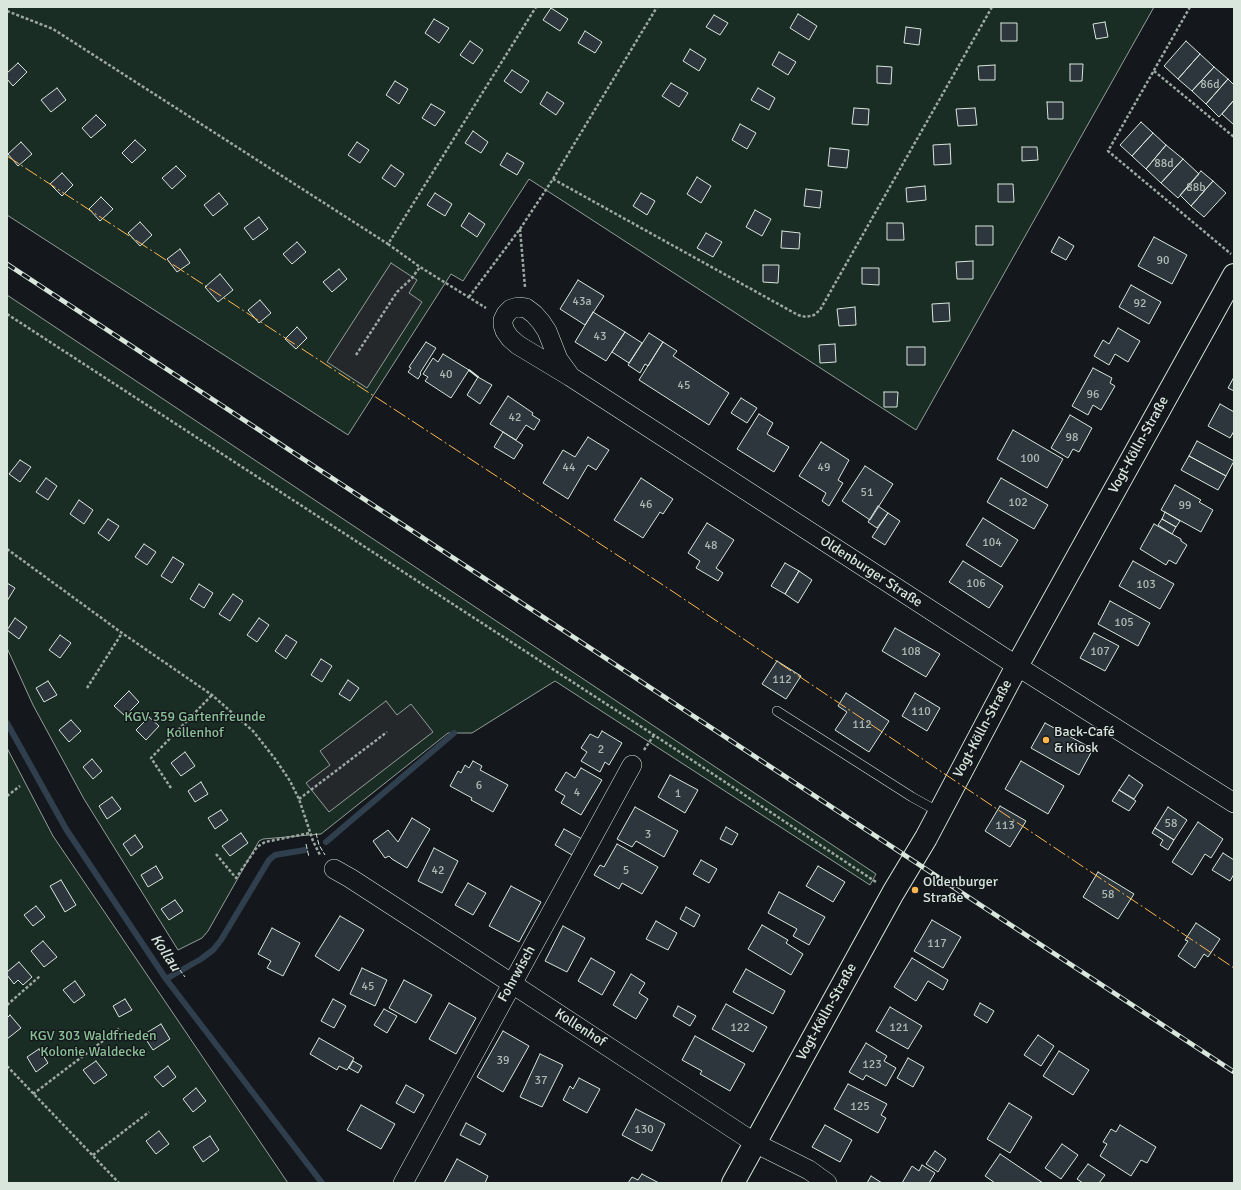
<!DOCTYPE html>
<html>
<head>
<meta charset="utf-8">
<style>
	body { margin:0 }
	#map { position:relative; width:1241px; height:1190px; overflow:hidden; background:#14181c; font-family:Signika,sans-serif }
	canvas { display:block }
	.frame { position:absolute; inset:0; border:8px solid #d8e6dc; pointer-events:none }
</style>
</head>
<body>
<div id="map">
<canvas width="1241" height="1190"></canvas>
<div class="frame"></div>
</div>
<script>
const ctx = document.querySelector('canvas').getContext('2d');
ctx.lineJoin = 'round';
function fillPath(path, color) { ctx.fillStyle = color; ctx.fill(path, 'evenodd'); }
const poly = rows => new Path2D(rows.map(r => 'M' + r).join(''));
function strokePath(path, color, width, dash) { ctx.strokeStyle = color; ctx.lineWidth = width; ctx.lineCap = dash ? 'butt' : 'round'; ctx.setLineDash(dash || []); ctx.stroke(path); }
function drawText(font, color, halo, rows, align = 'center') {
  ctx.font = font + ' Signika,sans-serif'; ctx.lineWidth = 3; ctx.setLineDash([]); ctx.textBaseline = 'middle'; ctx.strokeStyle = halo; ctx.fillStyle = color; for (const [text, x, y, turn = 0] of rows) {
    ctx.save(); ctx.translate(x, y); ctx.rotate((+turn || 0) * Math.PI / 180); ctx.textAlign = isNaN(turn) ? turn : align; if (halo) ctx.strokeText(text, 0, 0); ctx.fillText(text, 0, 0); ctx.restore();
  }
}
const green = poly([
	[7,7,1154,7,916,430,529,179,463,281,451,274,348,435,7,215,7,7],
	[7,295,876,874,870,885,555,681,472,733,448,733,321,834,263,839,259,841,208,931,202,938,178,950,84,799,33,705,7,648,7,295],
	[7,748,53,836,288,1183,7,1183,7,748]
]);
const parking = poly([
	[391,263,417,280,409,293,422,302,367,388,327,362,391,263],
	[386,701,397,715,411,704,433,732,329,812,306,783,330,765,320,751,386,701]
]);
const stream = poly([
	[7,723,66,829,166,979,322,1183],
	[326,842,454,733],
	[166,979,201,959,213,950,221,940,269,860,275,855,305,850]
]);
const building = poly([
	[551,8,568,19,560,31,543,20,551,8],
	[798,14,817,26,809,40,790,28,798,14],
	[714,15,728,23,720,35,706,27,714,15],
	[434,19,449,28,439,43,425,33,434,19],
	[1105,22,1108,37,1096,39,1093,24,1105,22],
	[1001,23,1017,23,1017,41,1001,41,1001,23],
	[906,27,921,29,919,45,904,43,906,27],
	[585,31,602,42,595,53,578,43,585,31],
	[470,41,483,50,473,64,460,55,470,41],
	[1186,41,1200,54,1178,79,1164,66,1186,41],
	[690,49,706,59,699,71,683,61,690,49],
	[779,52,796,62,788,75,772,65,779,52],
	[1200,54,1214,67,1192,91,1178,79,1200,54],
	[18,63,27,72,13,86,7,79,7,73,18,63],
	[1070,64,1083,64,1082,81,1070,81,1070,64],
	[995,65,995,80,979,80,978,66,995,65],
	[877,66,892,67,891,84,877,83,877,66],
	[1214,67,1228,79,1206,104,1192,91,1214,67],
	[512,70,529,81,521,93,504,81,512,70],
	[1228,79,1234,85,1234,100,1219,117,1206,104,1228,79],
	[395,81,408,89,399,104,386,95,395,81],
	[671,83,688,93,679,107,662,96,671,83],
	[57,88,66,100,51,112,41,100,57,88],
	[758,88,775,98,769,110,751,100,758,88],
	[547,92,564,103,556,115,540,104,547,92],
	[1234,100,1234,125,1222,114,1234,100],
	[1047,102,1063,102,1063,119,1048,119,1047,102],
	[431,104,445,112,435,126,422,118,431,104],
	[854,108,869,109,868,125,852,124,854,108],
	[975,108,977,125,958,126,956,109,975,108],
	[96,115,106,125,91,138,82,128,96,115],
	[1141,122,1153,133,1132,156,1120,145,1141,122],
	[740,124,756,133,747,149,732,140,740,124],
	[473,131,488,142,481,153,465,143,473,131],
	[1153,133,1166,145,1146,169,1132,156,1153,133],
	[135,140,146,150,132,163,122,153,135,140],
	[21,142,32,154,18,166,8,154,21,142],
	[357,142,369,150,360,163,348,155,357,142],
	[950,144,951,164,934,165,933,145,950,144],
	[1166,145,1183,159,1161,183,1146,169,1166,145],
	[1022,147,1037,147,1038,160,1022,161,1022,147],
	[830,148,849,150,847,168,828,166,830,148],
	[507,153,524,163,517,175,500,165,507,153],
	[1183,159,1199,174,1178,198,1161,183,1183,159],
	[391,165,404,174,395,187,382,178,391,165],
	[176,166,186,176,172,189,162,178,176,166],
	[1201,171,1213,181,1191,206,1180,195,1201,171],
	[62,173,73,185,62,196,50,184,62,173],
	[697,177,711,186,701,203,687,194,697,177],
	[1213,181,1226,193,1204,217,1191,206,1213,181],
	[998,184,1013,184,1014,202,998,202,998,184],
	[925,186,926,200,907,202,906,188,925,186],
	[806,189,822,191,820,208,804,206,806,189],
	[219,193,228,204,213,216,204,205,219,193],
	[435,193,452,204,445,216,427,205,435,193],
	[641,193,655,201,647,215,633,206,641,193],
	[101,197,113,209,100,221,89,209,101,197],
	[755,210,771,219,762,236,746,227,755,210],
	[469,213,485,224,477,237,461,226,469,213],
	[259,217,268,229,253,240,244,228,259,217],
	[140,222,152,235,140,246,128,233,140,222],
	[887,223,903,223,904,240,887,240,887,223],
	[976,226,993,226,993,245,976,245,976,226],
	[782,231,800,233,799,249,781,248,782,231],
	[706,233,722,242,713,257,697,248,706,233],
	[1059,237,1074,246,1066,260,1051,252,1059,237],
	[1154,237,1187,255,1172,284,1138,266,1154,237],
	[297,242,306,252,292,264,283,254,297,242],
	[180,249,190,263,177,272,167,259,180,249],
	[973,261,973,279,957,279,956,262,973,261],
	[763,265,779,265,778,283,763,282,763,265],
	[862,268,879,268,879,285,862,284,862,268],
	[339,269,347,279,332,292,323,282,339,269],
	[220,274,233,290,218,302,205,287,220,274],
	[578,280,604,296,585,325,560,309,578,280],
	[1131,285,1161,302,1149,324,1119,307,1131,285],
	[260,300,271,313,259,323,248,310,260,300],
	[949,303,950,321,933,322,932,304,949,303],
	[855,307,856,325,839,326,837,309,855,307],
	[593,312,625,332,606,361,575,342,593,312],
	[297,327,307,338,296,349,285,339,297,327],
	[1118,328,1140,341,1128,362,1115,354,1109,365,1094,356,1103,340,1109,344,1118,328],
	[625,332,642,343,629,363,612,352,625,332],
	[649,333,663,342,648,366,645,364,640,373,628,365,649,333],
	[426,342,436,348,420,373,421,374,418,379,408,372,411,368,409,367,426,342],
	[663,342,677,351,673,356,729,393,709,425,639,380,663,342],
	[835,344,836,362,820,363,819,345,835,344],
	[907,347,925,347,925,365,907,365,907,347],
	[443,354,469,370,451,398,425,381,428,377,423,374,433,358,438,362,443,354],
	[1093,368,1112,378,1110,383,1115,386,1101,410,1093,405,1088,415,1072,406,1093,368],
	[478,377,492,385,480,404,467,395,478,377],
	[1234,377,1234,391,1228,388,1234,377],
	[884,392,898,392,897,407,884,407,884,392],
	[508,396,533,413,532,415,540,420,534,430,526,425,516,440,490,424,508,396],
	[741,398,757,408,747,423,731,413,741,398],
	[1220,404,1234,412,1234,431,1230,438,1208,426,1220,404],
	[759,414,773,423,767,434,789,447,774,472,737,449,759,414],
	[1070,415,1092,428,1079,452,1073,449,1068,458,1051,448,1070,415],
	[1013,430,1063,459,1047,488,997,459,1013,430],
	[503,432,523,445,514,459,494,447,503,432],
	[588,437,609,450,596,470,588,465,568,499,543,483,563,450,575,457,588,437],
	[1197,441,1234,461,1226,476,1189,456,1197,441],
	[821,442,849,460,838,480,843,483,829,506,822,501,826,493,799,476,821,442],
	[1189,456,1226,476,1218,490,1181,470,1189,456],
	[20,460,31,467,20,482,9,474,20,460],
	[865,466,893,484,870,520,842,501,865,466],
	[46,478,57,486,48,500,36,492,46,478],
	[641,478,673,499,663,514,660,512,643,538,614,520,641,478],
	[1001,478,1048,505,1034,529,987,502,1001,478],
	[1175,485,1201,500,1199,502,1213,510,1201,532,1161,510,1175,485],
	[79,500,93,510,84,524,70,514,79,500],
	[878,506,888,513,877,528,868,522,878,506],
	[1165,512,1180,521,1176,527,1162,519,1165,512],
	[888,513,900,521,885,545,872,537,888,513],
	[983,518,1018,540,1001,567,966,545,983,518],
	[108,519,119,526,109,541,98,533,108,519],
	[1162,519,1176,527,1172,534,1158,525,1162,519],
	[707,523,734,540,716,568,723,573,718,581,696,568,700,561,688,553,707,523],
	[1154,524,1181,539,1181,541,1187,545,1176,564,1169,560,1166,565,1140,549,1154,524],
	[144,544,156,552,147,565,135,557,144,544],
	[173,557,184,564,172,583,161,576,173,557],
	[963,561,1003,586,989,608,949,582,963,561],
	[1133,561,1174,584,1160,609,1119,586,1133,561],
	[785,563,799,571,785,594,771,586,785,563],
	[799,571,812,580,798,603,785,594,799,571],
	[7,583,15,588,7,601,7,583],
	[199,584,213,593,204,608,190,599,199,584],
	[233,594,243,601,230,621,219,614,233,594],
	[1110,601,1150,623,1138,646,1098,624,1110,601],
	[15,618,27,627,19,639,7,630,15,618],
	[259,618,269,625,257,642,247,635,259,618],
	[895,628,940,654,926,677,882,651,895,628],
	[1094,633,1119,646,1105,671,1080,658,1094,633],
	[60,635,71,643,60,658,49,650,60,635],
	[286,635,297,642,286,659,275,651,286,635],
	[321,659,332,666,322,682,311,675,321,659],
	[777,661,801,676,786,699,762,684,777,661],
	[348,680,359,688,350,701,339,694,348,680],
	[48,681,57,695,44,702,36,688,48,681],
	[129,691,139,702,125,716,114,706,129,691],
	[846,693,889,721,869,752,835,730,847,712,838,706,846,693],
	[915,693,940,708,927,731,902,716,915,693],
	[149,717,159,726,146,740,136,730,149,717],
	[71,720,81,731,69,742,59,730,71,720],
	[1045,723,1093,749,1079,775,1031,748,1045,723],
	[602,731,622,743,609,765,605,762,600,772,581,761,587,752,581,748,590,734,598,738,602,731],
	[185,752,195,766,181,776,171,763,185,752],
	[92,759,102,771,93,779,83,767,92,759],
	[473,761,482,766,480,770,508,785,493,812,471,800,472,798,450,786,458,771,461,773,465,765,469,768,473,761],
	[1021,761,1064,786,1048,814,1005,789,1021,761],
	[581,768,602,780,581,815,561,803,565,796,555,790,566,772,575,778,581,768],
	[670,775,698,790,685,813,658,797,670,775],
	[1129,775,1143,785,1134,799,1119,790,1129,775],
	[201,782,208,794,195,802,188,791,201,782],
	[1119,790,1136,801,1129,811,1112,801,1119,790],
	[112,797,121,809,107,819,99,806,112,797],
	[1000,806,1026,821,1010,847,985,831,1000,806],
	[635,807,678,831,664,857,636,841,632,847,617,839,635,807],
	[1168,807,1187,820,1174,840,1155,828,1168,807],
	[221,810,228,820,215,829,208,818,221,810],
	[412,818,430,829,407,868,392,859,389,856,385,858,373,841,388,830,398,842,412,818],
	[1198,822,1223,839,1211,858,1205,854,1192,875,1172,862,1198,822],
	[726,827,738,834,732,845,720,839,726,827],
	[1155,828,1174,840,1168,850,1160,845,1163,840,1152,833,1155,828],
	[564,829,582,839,572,855,555,845,564,829],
	[241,833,248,843,230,856,222,846,241,833],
	[135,835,143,847,131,856,123,844,135,835],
	[617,844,658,867,642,894,622,883,619,889,594,875,600,865,604,867,617,844],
	[434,848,458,861,442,893,418,881,434,848],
	[1223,853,1234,860,1234,874,1230,881,1212,870,1223,853],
	[701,860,717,869,709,883,693,874,701,860],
	[156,866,163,878,148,887,141,875,156,866],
	[818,866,845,882,833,902,806,886,818,866],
	[1098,872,1134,894,1118,919,1083,897,1098,872],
	[61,880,76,905,65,912,50,886,61,880],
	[468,883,486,893,473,915,455,905,468,883],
	[511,886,541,902,519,942,489,926,511,886],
	[779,892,825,917,809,945,793,936,797,929,768,913,779,892],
	[175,900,183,911,169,920,161,909,175,900],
	[36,906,45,917,33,926,24,915,36,906],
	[686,907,700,915,694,927,680,919,686,907],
	[340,916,364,930,339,971,315,956,340,916],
	[932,920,961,937,943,968,914,951,932,920],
	[656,921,677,933,668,950,646,939,656,921],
	[1196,923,1220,939,1208,957,1204,954,1195,968,1178,956,1188,941,1185,940,1196,923],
	[762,925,788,940,786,943,803,954,791,975,748,949,762,925],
	[563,926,585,938,567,972,545,961,563,926],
	[272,928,300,943,283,976,267,968,271,961,258,954,272,928],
	[43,941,57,957,44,967,31,951,43,941],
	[591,958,615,972,602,995,578,981,591,958],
	[912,958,948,980,943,990,928,981,916,1001,894,987,912,958],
	[19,962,32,977,23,985,18,980,14,984,7,975,7,972,19,962],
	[362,968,387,980,375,1006,350,994,362,968],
	[746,969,785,991,773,1014,733,992,746,969],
	[631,974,645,983,639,993,648,999,636,1019,613,1005,631,974],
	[404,980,432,995,416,1023,389,1008,404,980],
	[75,981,85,995,74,1003,63,990,75,981],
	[125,999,132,1010,119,1017,113,1006,125,999],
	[333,999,346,1006,334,1028,321,1021,333,999],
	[449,1003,476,1018,456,1054,429,1039,449,1003],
	[980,1003,994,1011,987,1023,974,1015,980,1003],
	[726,1004,767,1027,753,1052,712,1029,726,1004],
	[678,1006,696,1016,690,1026,673,1016,678,1006],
	[890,1007,922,1026,908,1049,876,1031,890,1007],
	[384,1009,397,1016,387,1033,374,1025,384,1009],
	[10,1015,21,1028,7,1039,7,1018,10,1015],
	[161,1024,170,1039,153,1050,143,1035,161,1024],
	[503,1031,529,1046,503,1092,477,1077,503,1031],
	[1038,1035,1054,1046,1041,1066,1024,1055,1038,1035],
	[695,1036,745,1064,730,1091,700,1074,702,1071,682,1060,695,1036],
	[319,1038,354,1058,347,1070,339,1066,337,1070,310,1054,319,1038],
	[866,1043,887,1056,884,1061,896,1068,886,1086,866,1075,863,1080,849,1072,866,1043],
	[39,1049,48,1063,36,1072,27,1057,39,1049],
	[1059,1051,1089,1070,1073,1095,1043,1076,1059,1051],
	[540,1054,563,1065,542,1107,520,1097,540,1054],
	[908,1058,924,1067,913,1087,897,1078,908,1058],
	[96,1061,107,1075,94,1084,83,1070,96,1061],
	[353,1061,362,1066,358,1073,349,1068,353,1061],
	[168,1066,176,1077,163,1087,154,1077,168,1066],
	[579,1078,600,1089,587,1113,563,1100,570,1086,573,1089,579,1078],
	[848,1084,887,1104,881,1115,886,1118,878,1133,834,1109,848,1084],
	[406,1085,424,1095,414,1113,396,1103,406,1085],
	[196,1088,206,1101,193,1112,183,1099,196,1088],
	[1009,1103,1032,1117,1010,1153,987,1139,1009,1103],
	[361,1105,395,1124,381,1149,347,1130,361,1105],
	[636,1109,665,1124,652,1151,622,1135,636,1109],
	[466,1123,486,1134,480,1145,460,1135,466,1123],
	[825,1125,852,1140,840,1162,812,1147,825,1125],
	[1120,1125,1156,1147,1147,1163,1141,1160,1131,1176,1100,1156,1107,1144,1103,1142,1111,1129,1116,1132,1120,1125],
	[159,1131,169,1144,156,1154,146,1141,159,1131],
	[210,1136,219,1150,203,1162,193,1147,210,1136],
	[1062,1144,1078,1155,1061,1179,1045,1168,1062,1144],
	[935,1151,946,1159,938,1172,926,1164,935,1151],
	[1000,1154,1043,1183,995,1183,985,1176,1000,1154],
	[457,1159,488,1176,485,1183,444,1183,457,1159],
	[1088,1164,1105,1175,1099,1183,1083,1183,1077,1179,1088,1164],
	[922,1165,935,1173,929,1183,902,1183,912,1166,919,1171,922,1165],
	[642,1174,659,1183,628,1183,632,1177,638,1180,642,1174],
	[871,1176,882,1183,867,1183,871,1176]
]);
const path = poly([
	[1190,7,1108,151,1231,254],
	[7,11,53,29,388,244,536,7],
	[1154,71,1234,137],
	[553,179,798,315,806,317,814,315,820,310,992,7],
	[520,229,525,287],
	[388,244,420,267,486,308],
	[469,297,520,229,553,179,657,7],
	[7,314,654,735,876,882],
	[356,355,397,292,412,278,420,267],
	[7,549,122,633,212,695,253,731,276,760,290,781,299,799,313,841,320,855],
	[87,688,122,633],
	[644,750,654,735],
	[171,788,151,758,212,695],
	[7,796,20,786],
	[299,799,387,732],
	[216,854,236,878,257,847,265,842,310,833],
	[7,1005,40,976],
	[7,1066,119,1183],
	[33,1094,120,1028],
	[93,1155,149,1112]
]);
const service = poly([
	[777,711,912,797,939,812]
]);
const minor = poly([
	[571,377,518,345,510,338,505,331,503,325,503,320,506,314,511,309,518,307,526,308,534,314,541,322,547,331,558,359,571,377,1017,666,1234,803],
	[334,869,350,878,424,926,755,1143,809,1170,827,1183],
	[403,1183,632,765]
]);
const tertiary = poly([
	[733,1183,893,893,926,838,1017,666,1234,275]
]);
const rail = poly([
	[7,264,1234,1072]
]);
const fence = poly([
	[316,833,319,845,325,855],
	[306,844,309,857],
	[171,958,185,977]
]);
const wall = poly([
	[469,370,478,377]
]);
const power = poly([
	[7,156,666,587,1234,968]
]);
const markers = [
	[1046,740,4,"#ffb74d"],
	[915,890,4,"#ffb74d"]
];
const numberNames = [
	["86d",1210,85],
	["88d",1164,164],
	["88b",1196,188],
	["90",1163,261],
	["43a",582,302],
	["92",1140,304],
	["43",600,337],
	["40",446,375],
	["45",684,386],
	["96",1093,395],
	["42",515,418],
	["98",1072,438],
	["100",1030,459],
	["44",569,468],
	["49",824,468],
	["51",867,493],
	["102",1018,503],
	["46",646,505],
	["99",1185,506],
	["104",992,543],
	["48",711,546],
	["106",976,584],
	["103",1146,585],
	["105",1124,623],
	["108",911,652],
	["107",1100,652],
	["112",782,680],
	["110",921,712],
	["112",862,725],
	["2",601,750],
	["6",479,786],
	["4",577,793],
	["1",678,794],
	["58",1171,824],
	["113",1005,826],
	["3",648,835],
	["42",438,871],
	["5",626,871],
	["58",1108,895],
	["117",937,944],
	["45",368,987],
	["122",740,1028],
	["121",899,1028],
	["39",503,1061],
	["123",872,1065],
	["37",541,1081],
	["125",860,1107],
	["130",644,1130]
];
const streetNames = [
	["Vogt-Kölln-Straße",1139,445,-61],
	["Oldenburger Straße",871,572,33],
	["Vogt-Kölln-Straße",983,729,-62],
	["Fohrwisch",517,974,-61],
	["Vogt-Kölln-Straße",827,1012,-61],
	["Kollenhof",580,1028,33]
];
const parkNames = [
	["KGV 359 Gartenfreunde",195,717],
	["Kollenhof",195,733],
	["KGV 303 Waldfrieden",93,1036],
	["Kolonie Waldecke",93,1052]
];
const poiNames = [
	["Back-Café",1054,732],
	["& Kiosk",1054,748],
	["Oldenburger",923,882],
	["Straße",923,898]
];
const waterNames = [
	["Kollau",165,953,56]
];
fillPath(green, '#1a2d24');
strokePath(green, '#939e99', 1);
fillPath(parking, '#24282b');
strokePath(parking, '#939e99', 1);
strokePath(stream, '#2f3f4d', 6);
fillPath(building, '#2c363c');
strokePath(building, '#d8e6dc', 1);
strokePath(service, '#d8e6dc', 10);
strokePath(minor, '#d8e6dc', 20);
strokePath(tertiary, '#d8e6dc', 24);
strokePath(path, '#9da8a2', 2.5, [3, 2]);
strokePath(service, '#14181c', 9);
strokePath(minor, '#14181c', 19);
strokePath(tertiary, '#14181c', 22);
strokePath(rail, '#d8e6dc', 4.5);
strokePath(rail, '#14181c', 3, [9]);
strokePath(fence, '#d8e6dc', 1, [5, 2]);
strokePath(wall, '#d8e6dc', 2);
strokePath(power, '#ffb74d', 1, [14, 3, 2, 3]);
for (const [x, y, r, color] of markers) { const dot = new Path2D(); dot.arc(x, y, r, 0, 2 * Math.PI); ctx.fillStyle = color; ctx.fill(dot); strokePath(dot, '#14181c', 1.5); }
drawText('12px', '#adbab4', null, numberNames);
drawText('14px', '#d8e6dc', '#14181c', streetNames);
drawText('14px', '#8ac095', '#14181c', parkNames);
drawText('14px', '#d8e6dc', '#14181c', poiNames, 'left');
drawText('italic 15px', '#d8e6dc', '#14181c', waterNames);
</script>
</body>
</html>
